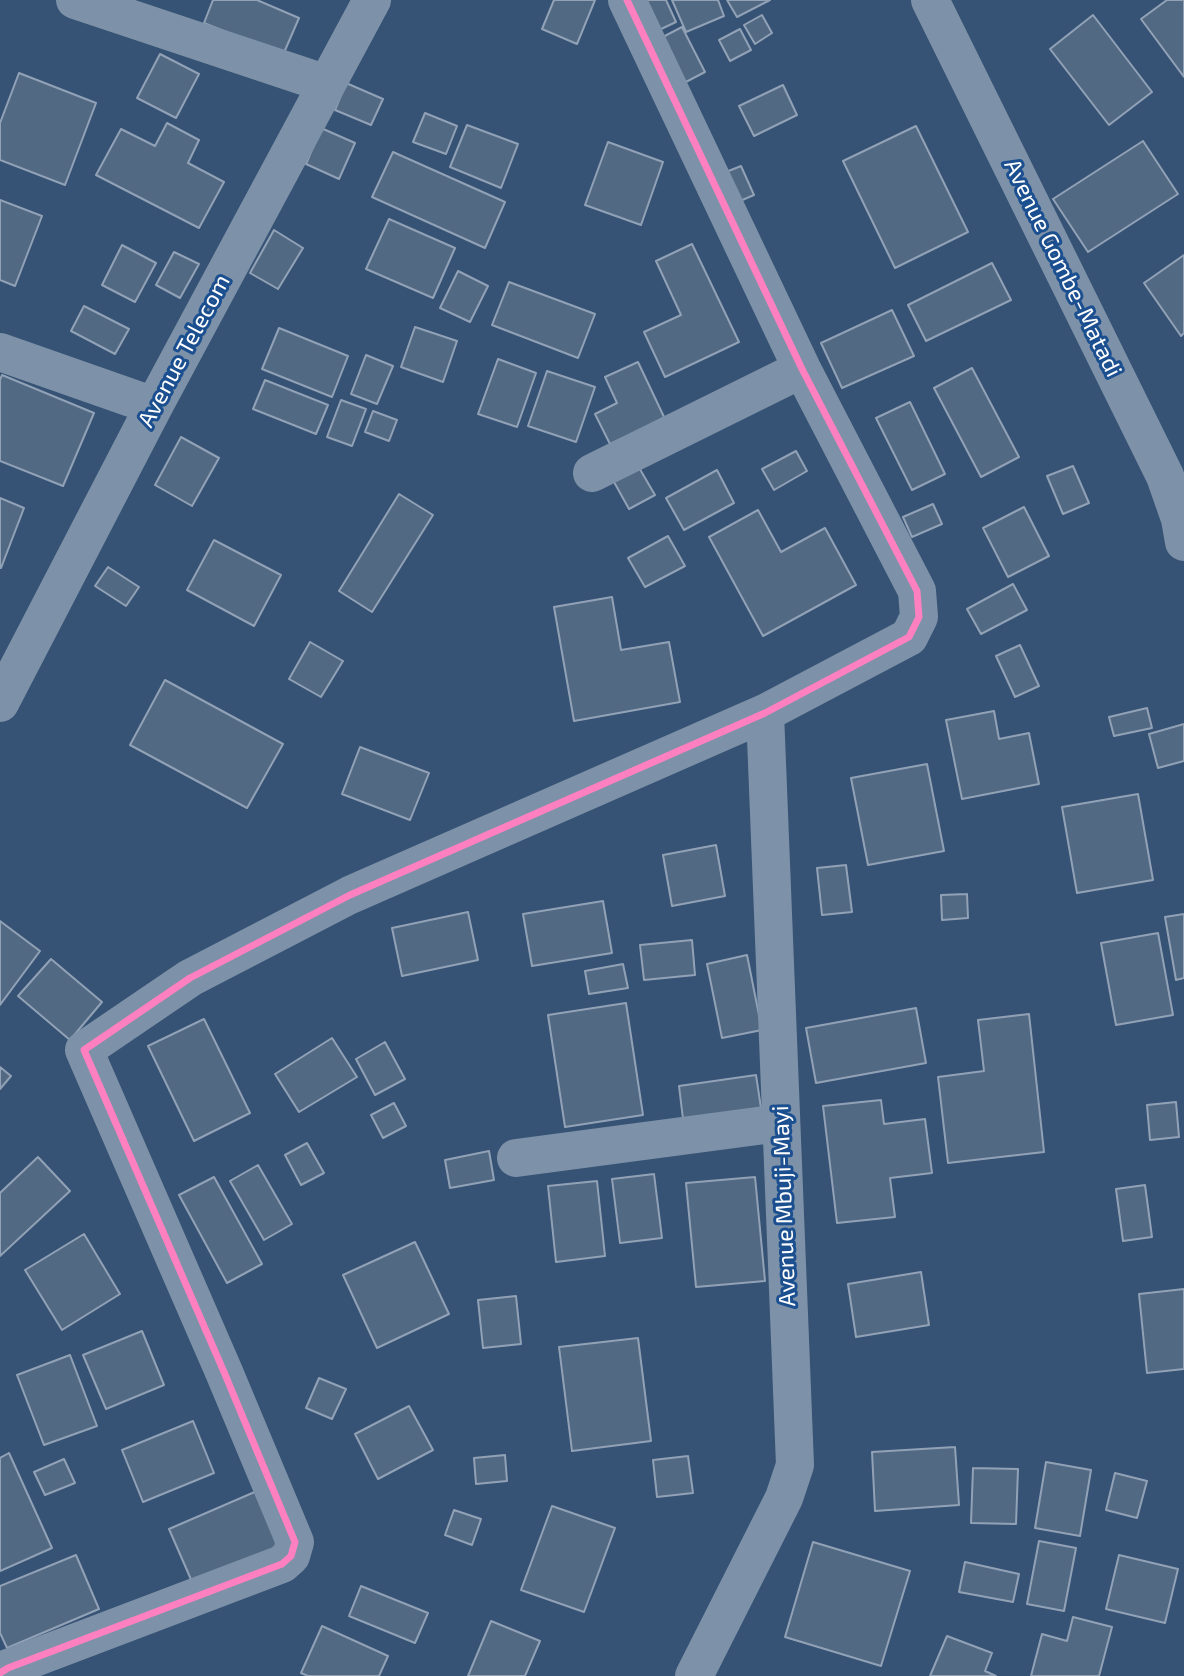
<!DOCTYPE html>
<html>
<head>
<meta charset="utf-8">
<style>
	body { margin:0 }
	canvas { display:block; background:#365274 }
</style>
</head>
<body>
<canvas width="1184" height="1676"></canvas>
<script>
const ctx = document.querySelector('canvas').getContext('2d');
ctx.lineJoin = 'round';
function fillPath(path, color) { ctx.fillStyle = color; ctx.fill(path, 'evenodd'); }
const poly = rows => new Path2D(rows.map(r => 'M' + r).join(''));
function strokePath(path, color, width, dash) { ctx.strokeStyle = color; ctx.lineWidth = width; ctx.lineCap = dash ? 'butt' : 'round'; ctx.setLineDash(dash || []); ctx.stroke(path); }
function drawText(font, color, halo, rows, align = 'center') {
  ctx.font = font + ' "Exo 2",sans-serif'; ctx.lineWidth = 6; ctx.setLineDash([]); ctx.textBaseline = 'middle'; ctx.strokeStyle = halo; ctx.fillStyle = color; for (const [text, x, y, turn = 0] of rows) {
    ctx.save(); ctx.translate(x, y); ctx.rotate((+turn || 0) * Math.PI / 180); ctx.textAlign = isNaN(turn) ? turn : align; if (halo) ctx.strokeText(text, 0, 0); ctx.fillText(text, 0, 0); ctx.restore();
  }
}
const building = poly([
	[213,0,257,0,299,18,283,55,204,23,213,0],
	[554,0,595,0,577,44,542,29,554,0],
	[645,0,666,0,676,22,659,30,645,0],
	[672,0,718,0,724,16,686,32,672,0],
	[727,0,770,0,737,17,727,0],
	[1167,0,1184,0,1184,77,1141,19,1167,0],
	[762,15,772,33,755,44,744,25,762,15],
	[1093,15,1152,92,1109,125,1050,49,1093,15],
	[682,27,705,72,682,84,659,39,682,27],
	[740,29,751,50,730,61,719,40,740,29],
	[160,54,199,74,176,118,137,98,160,54],
	[19,73,96,103,65,185,0,160,0,123,19,73],
	[346,83,383,99,371,125,335,110,346,83],
	[783,85,797,115,754,136,739,106,783,85],
	[425,113,457,126,446,154,413,142,425,113],
	[167,123,199,140,188,163,224,182,199,228,96,175,121,129,155,146,167,123],
	[467,125,518,144,501,188,450,167,467,125],
	[916,126,968,232,895,268,843,161,916,126],
	[321,128,355,143,339,179,306,164,321,128],
	[1143,141,1178,194,1088,252,1053,199,1143,141],
	[608,142,663,162,641,225,585,205,608,142],
	[393,152,505,202,485,248,372,197,393,152],
	[741,166,754,195,733,204,721,174,741,166],
	[0,200,42,216,15,286,0,280,0,200],
	[389,219,455,248,433,298,366,269,389,219],
	[274,230,303,248,278,289,250,273,274,230],
	[692,244,739,342,665,377,644,332,681,315,656,261,692,244],
	[122,245,156,263,135,302,102,285,122,245],
	[174,252,199,264,180,298,156,285,174,252],
	[1184,255,1184,333,1181,336,1144,283,1184,255],
	[992,263,1011,300,926,341,908,305,992,263],
	[458,271,488,286,470,322,440,308,458,271],
	[509,282,595,314,578,358,492,325,509,282],
	[84,306,129,329,115,354,71,331,84,306],
	[892,310,914,356,842,388,821,343,892,310],
	[415,327,457,341,443,382,401,367,415,327],
	[279,328,348,356,332,397,262,369,279,328],
	[366,355,393,366,377,404,351,394,366,355],
	[498,359,536,373,517,427,478,414,498,359],
	[638,362,665,419,610,444,595,414,617,403,605,377,638,362],
	[972,368,1019,457,981,477,934,388,972,368],
	[547,371,595,387,576,442,528,426,547,371],
	[2,375,94,413,63,486,0,461,0,380,2,375],
	[265,380,328,405,316,434,253,409,265,380],
	[341,400,366,409,352,446,327,437,341,400],
	[910,402,945,474,912,490,876,418,910,402],
	[373,411,397,420,389,441,365,432,373,411],
	[181,437,219,458,192,506,155,485,181,437],
	[796,451,807,471,774,490,762,469,796,451],
	[634,459,655,495,629,509,609,473,634,459],
	[1073,466,1089,503,1063,514,1047,476,1073,466],
	[717,470,734,503,684,530,666,498,717,470],
	[399,494,433,515,372,612,339,591,399,494],
	[0,498,24,508,1,568,0,568,0,498],
	[933,504,942,524,912,537,903,517,933,504],
	[1024,507,1049,556,1008,577,983,528,1024,507],
	[758,510,781,552,825,528,856,585,763,636,709,537,758,510],
	[668,536,685,566,645,587,628,558,668,536],
	[214,540,281,575,254,626,187,590,214,540],
	[108,567,139,587,126,606,95,586,108,567],
	[1013,584,1027,610,981,634,967,609,1013,584],
	[612,597,621,650,669,642,680,702,574,721,554,607,612,597],
	[310,642,343,661,321,697,289,679,310,642],
	[1020,645,1039,686,1015,697,996,656,1020,645],
	[165,680,283,744,247,808,130,745,165,680],
	[1147,708,1152,728,1114,736,1109,717,1147,708],
	[994,711,999,739,1029,733,1039,784,962,799,946,720,994,711],
	[1184,724,1184,761,1158,768,1149,734,1184,724],
	[360,747,429,773,410,820,342,794,360,747],
	[927,764,944,851,868,865,851,778,927,764],
	[1138,794,1153,880,1077,893,1062,807,1138,794],
	[716,845,725,896,672,906,663,855,716,845],
	[846,865,852,912,822,915,817,868,846,865],
	[967,894,968,918,942,920,941,895,967,894],
	[603,901,612,953,532,966,523,914,603,901],
	[468,912,478,960,402,976,392,928,468,912],
	[1184,914,1184,978,1176,980,1165,917,1184,914],
	[0,921,40,951,0,1005,0,921],
	[1158,933,1173,1015,1116,1025,1101,943,1158,933],
	[692,940,695,975,644,980,640,945,692,940],
	[747,955,762,1030,722,1038,707,964,747,955],
	[51,959,102,1002,70,1040,18,996,51,959],
	[623,964,628,988,589,994,585,971,623,964],
	[626,1003,643,1115,565,1127,548,1015,626,1003],
	[916,1008,926,1063,816,1083,806,1028,916,1008],
	[1029,1014,1044,1152,948,1163,938,1077,984,1071,978,1020,1029,1014],
	[204,1019,250,1113,194,1141,148,1046,204,1019],
	[332,1038,357,1077,299,1112,275,1074,332,1038],
	[385,1042,405,1079,375,1095,356,1059,385,1042],
	[0,1067,11,1076,0,1089,0,1067],
	[756,1075,761,1108,683,1119,679,1086,756,1075],
	[881,1100,884,1124,925,1119,932,1173,890,1178,895,1217,837,1223,823,1106,881,1100],
	[1176,1102,1179,1137,1150,1140,1147,1105,1176,1102],
	[394,1103,406,1126,383,1138,371,1115,394,1103],
	[307,1143,324,1173,301,1185,285,1155,307,1143],
	[489,1151,494,1180,450,1188,445,1160,489,1151],
	[38,1157,70,1191,0,1256,0,1193,38,1157],
	[258,1165,292,1224,264,1240,230,1181,258,1165],
	[654,1174,662,1238,620,1243,612,1179,654,1174],
	[214,1177,262,1264,227,1283,179,1195,214,1177],
	[755,1177,765,1281,696,1287,686,1183,755,1177],
	[597,1181,605,1256,556,1262,548,1186,597,1181],
	[1145,1185,1152,1237,1123,1241,1116,1189,1145,1185],
	[84,1234,120,1294,62,1330,25,1270,84,1234],
	[415,1242,449,1314,377,1348,343,1275,415,1242],
	[921,1272,929,1325,856,1337,848,1284,921,1272],
	[1184,1289,1184,1369,1147,1373,1139,1294,1184,1289],
	[516,1296,521,1344,483,1348,478,1300,516,1296],
	[142,1331,164,1385,106,1409,83,1355,142,1331],
	[638,1338,651,1441,572,1451,559,1347,638,1338],
	[70,1355,97,1426,44,1445,17,1375,70,1355],
	[319,1378,346,1389,332,1419,306,1408,319,1378],
	[409,1406,433,1450,378,1479,355,1434,409,1406],
	[193,1421,214,1473,143,1502,122,1450,193,1421],
	[955,1447,959,1505,875,1511,872,1452,955,1447],
	[9,1453,52,1548,0,1571,0,1458,9,1453],
	[505,1455,507,1481,476,1484,474,1458,505,1455],
	[688,1456,693,1493,657,1497,653,1460,688,1456],
	[64,1459,75,1483,45,1495,34,1472,64,1459],
	[1046,1462,1091,1470,1080,1536,1035,1528,1046,1462],
	[973,1468,1018,1469,1016,1524,971,1523,973,1468],
	[1115,1473,1147,1481,1137,1518,1106,1510,1115,1473],
	[257,1491,281,1546,193,1584,169,1529,257,1491],
	[552,1506,615,1528,584,1612,521,1590,552,1506],
	[454,1510,481,1519,472,1545,445,1535,454,1510],
	[1039,1541,1076,1548,1064,1611,1027,1604,1039,1541],
	[813,1542,910,1571,881,1666,785,1637,813,1542],
	[76,1555,99,1609,7,1648,0,1633,0,1586,76,1555],
	[1119,1555,1178,1569,1165,1623,1106,1609,1119,1555],
	[965,1562,1019,1574,1013,1602,959,1592,965,1562],
	[361,1586,428,1613,415,1643,349,1616,361,1586],
	[1073,1617,1112,1627,1099,1676,1031,1676,1042,1634,1067,1641,1073,1617],
	[491,1621,540,1641,525,1676,468,1676,491,1621],
	[322,1626,388,1656,379,1676,308,1676,301,1673,322,1626],
	[947,1636,992,1653,985,1671,996,1676,930,1676,947,1636]
]);
const minor = poly([
	[75,0,327,84],
	[930,0,1165,476,1180,519,1184,542],
	[0,352,154,406],
	[592,473,802,369],
	[0,703,154,406,372,0],
	[516,1158,780,1123],
	[0,1673,8,1668,282,1564,291,1556,295,1542,224,1372,84,1050,190,978,350,895,765,713,909,637,919,617,917,591,802,369,627,0],
	[694,1676,784,1498,795,1465,765,713]
]);
const cycleway = poly([
	[0,1673,8,1668,282,1564,291,1556,295,1542,224,1372,84,1050,190,978,350,895,765,713,909,637,919,617,917,591,802,369,627,0]
]);
const streetNames = [
	["Avenue Gombe-Matadi",1063,268,64],
	["Avenue Telecom",184,351,-62],
	["Avenue Mbuji-Mayi",784,1206,-92]
];
fillPath(building, '#526984');
strokePath(building, '#92a2b6', 2);
strokePath(minor, '#7d92a8', 38);
strokePath(cycleway, '#ff80c0', 7);
drawText('23px', '#fff', '#1b4f8f', streetNames);
</script>
</body>
</html>
